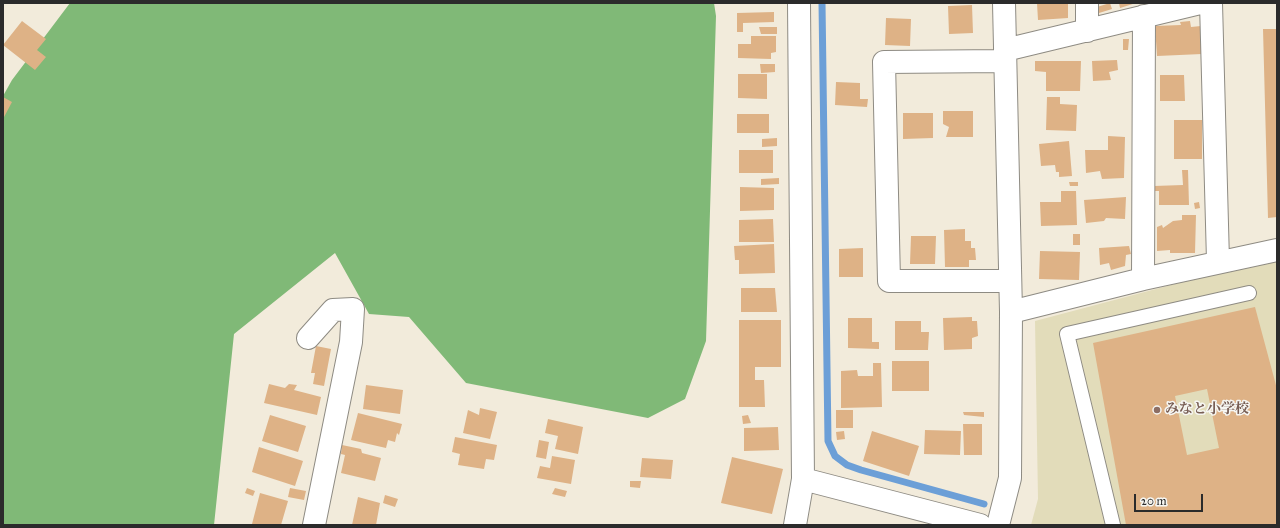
<!DOCTYPE html>
<html>
<head>
<meta charset="utf-8">
<style>
	body { margin:0 }
	#map { position:relative; width:1280px; height:528px; overflow:hidden; background:#f2ebdb; font-family:"IM FELL Great Primer",serif }
	canvas { display:block }
	.frame { position:absolute; inset:0; border:4px solid #2b2b2b; pointer-events:none }
	.scale { position:absolute; left:1134px; top:494px; width:69px; height:18px; box-sizing:border-box; border:2px solid #2b2b2b; border-top:0; padding-left:5px; font-size:12px; line-height:14px; white-space:nowrap; color:#2b2b2b; -webkit-text-stroke:3px #f6f6f2; paint-order:stroke }
</style>
</head>
<body>
<div id="map">
<canvas width="1280" height="528"></canvas>
<div class="frame"></div>
<div class="scale">20 m</div>
</div>
<script>
const ctx = document.querySelector('canvas').getContext('2d');
ctx.lineJoin = 'round';
function fillPath(path, color) { ctx.fillStyle = color; ctx.fill(path, 'evenodd'); }
const poly = rows => new Path2D(rows.map(r => 'M' + r).join(''));
function strokePath(path, color, width, dash) { ctx.strokeStyle = color; ctx.lineWidth = width; ctx.lineCap = dash ? 'butt' : 'round'; ctx.setLineDash(dash || []); ctx.stroke(path); }
function drawText(font, color, halo, rows, align = 'center') {
  ctx.font = font + ' "IM FELL Great Primer","Noto Serif JP",serif'; ctx.lineWidth = 3; ctx.setLineDash([]); ctx.textBaseline = 'middle'; ctx.strokeStyle = halo; ctx.fillStyle = color; for (const [text, x, y, turn = 0] of rows) {
    ctx.save(); ctx.translate(x, y); ctx.rotate((+turn || 0) * Math.PI / 180); ctx.textAlign = isNaN(turn) ? turn : align; if (halo) ctx.strokeText(text, 0, 0); ctx.fillText(text, 0, 0); ctx.restore();
  }
}
const built = poly([
	[1277,257,1277,525,1031,525,1038,499,1035,321]
]);
const forest = poly([
	[70,3,714,3,716,16,706,341,685,399,648,418,466,383,409,317,369,314,335,253,234,334,214,525,3,525,3,96,12,80]
]);
const stream = poly([
	[822,3,828,441,835,456,847,465,861,470,984,504]
]);
const building = poly([
	[1037,3,1068,3,1068,18,1038,20],
	[1110,3,1112,9,1099,13,1097,7],
	[1119,3,1136,3,1120,8],
	[972,5,973,33,949,34,948,6],
	[774,12,774,22,743,23,743,32,737,32,737,13],
	[886,18,911,19,910,46,885,45],
	[22,21,46,39,37,50,46,57,35,70,3,45],
	[1190,21,1191,27,1201,26,1202,54,1157,56,1155,26,1181,25,1180,22],
	[759,27,777,27,777,34,761,34],
	[1263,29,1277,29,1277,217,1268,218],
	[751,36,776,36,776,52,771,53,771,59,738,58,738,44,751,44],
	[1123,39,1129,39,1128,50,1123,50],
	[1117,60,1118,70,1109,72,1111,80,1093,81,1092,61],
	[1035,61,1081,61,1080,91,1046,91,1046,72,1035,71],
	[760,64,775,64,775,72,761,73],
	[738,74,767,74,767,99,738,98],
	[1160,75,1184,75,1185,101,1160,101],
	[836,82,860,83,860,99,868,99,867,107,835,105],
	[3,97,12,102,3,119],
	[1047,97,1060,97,1060,104,1077,105,1076,131,1046,130],
	[943,111,973,111,973,137,946,137,949,127,943,124],
	[903,113,933,113,933,138,903,139],
	[737,114,769,114,769,133,737,133],
	[1174,120,1202,120,1202,159,1174,159],
	[1108,136,1125,137,1124,178,1102,179,1100,171,1086,173,1085,150,1108,150],
	[777,138,777,146,762,147,762,139],
	[1069,141,1072,176,1059,177,1059,172,1056,172,1055,165,1041,166,1039,144],
	[739,150,773,150,773,173,739,173],
	[1182,170,1188,170,1189,205,1159,205,1159,191,1154,191,1154,186,1183,185],
	[779,178,779,184,761,185,761,179],
	[1069,182,1078,182,1078,186,1070,186],
	[740,187,774,188,774,210,740,211],
	[1061,191,1076,191,1077,225,1041,226,1040,202,1061,202],
	[1126,197,1125,219,1106,218,1104,221,1086,223,1084,200],
	[1199,202,1200,208,1195,209,1194,203],
	[1182,215,1196,215,1195,253,1170,253,1170,250,1157,251,1157,227,1162,225,1163,228,1173,221,1182,220],
	[773,219,774,242,739,242,739,220],
	[965,229,965,241,971,241,971,248,975,248,976,260,969,260,969,267,945,267,944,230],
	[1073,234,1080,234,1080,245,1073,245],
	[911,236,936,236,935,264,910,264],
	[774,244,775,273,739,274,739,260,735,260,734,246],
	[1129,246,1131,254,1126,255,1125,266,1111,270,1109,263,1100,265,1099,248],
	[863,248,863,277,839,277,839,249],
	[1040,251,1080,252,1079,280,1039,279],
	[741,288,775,288,777,312,741,312],
	[1255,307,1277,389,1277,525,1126,525,1093,343],
	[1207,389,1219,448,1187,455,1175,396],
	[972,317,972,321,977,321,978,336,972,338,972,349,944,350,943,318],
	[848,318,872,318,872,342,879,342,879,349,848,348],
	[739,320,781,320,781,367,755,367,755,380,764,380,765,407,739,407],
	[895,321,921,321,921,332,929,332,928,350,895,350],
	[316,346,331,349,324,386,313,384,315,373,311,373],
	[892,361,929,361,929,391,892,391],
	[873,363,881,363,882,407,841,408,841,371,857,370,858,376,873,376],
	[269,384,285,388,289,384,297,385,294,390,321,397,317,415,264,403],
	[366,385,403,390,400,414,363,409],
	[480,408,497,412,490,439,463,433,468,410,479,415],
	[836,410,853,410,853,428,836,428],
	[963,412,984,412,984,417,964,415],
	[358,413,402,424,399,435,397,433,395,442,388,440,386,448,351,440],
	[270,415,306,426,298,452,262,441],
	[748,415,751,423,743,424,742,416],
	[548,419,583,427,578,454,555,449,558,436,545,433],
	[963,424,982,424,982,455,964,455],
	[778,427,779,450,744,451,744,428],
	[925,430,961,431,960,455,924,454],
	[844,431,845,439,837,440,836,432],
	[872,431,919,446,909,476,863,461],
	[455,437,497,445,494,460,486,459,484,469,458,465,460,454,452,452],
	[539,440,549,442,546,459,536,457],
	[342,445,361,449,362,453,381,458,375,481,341,473,345,455,341,454],
	[259,447,303,461,295,486,252,472],
	[552,456,575,460,571,484,537,478,540,466,550,468],
	[732,457,783,469,772,514,721,503],
	[642,458,673,460,671,479,640,477],
	[630,481,641,481,640,488,630,487],
	[247,488,255,491,253,496,245,493],
	[290,488,306,491,304,500,288,497],
	[555,488,567,491,565,497,552,494],
	[260,493,288,501,281,525,252,524],
	[385,495,398,499,395,507,383,503],
	[358,497,380,503,376,525,352,525]
]);
const lane = poly([
	[1113,525,1067,334,1249,293]
]);
const street = poly([
	[1211,3,1218,261],
	[1087,31,1087,3],
	[1005,50,1200,3],
	[1004,61,884,62,889,281,1009,281],
	[1143,279,1144,16],
	[1011,312,1143,279,1277,250],
	[308,338,333,310,353,309,351,342,314,525],
	[803,479,980,525],
	[795,525,803,479,799,3],
	[998,525,1010,478,1011,312,1004,3]
]);
const markers = [
	[1157,410,4,"#8d6e63"]
];
const educationNames = [
	["みなと小学校",1165,410]
];
fillPath(built, '#e2dcba');
fillPath(forest, '#80b977');
strokePath(stream, '#6c9fd7', 7);
fillPath(building, '#deb286');
strokePath(lane, '#8e8b83', 16);
strokePath(street, '#8e8b83', 24);
strokePath(lane, '#fff', 14);
strokePath(street, '#fff', 22);
for (const [x, y, r, color] of markers) { const dot = new Path2D(); dot.arc(x, y, r, 0, 2 * Math.PI); ctx.fillStyle = color; ctx.fill(dot); strokePath(dot, '#f6f6f2', 1.5); }
drawText('bold 14px', '#785e54', '#f6f6f2', educationNames, 'left');
</script>
</body>
</html>
